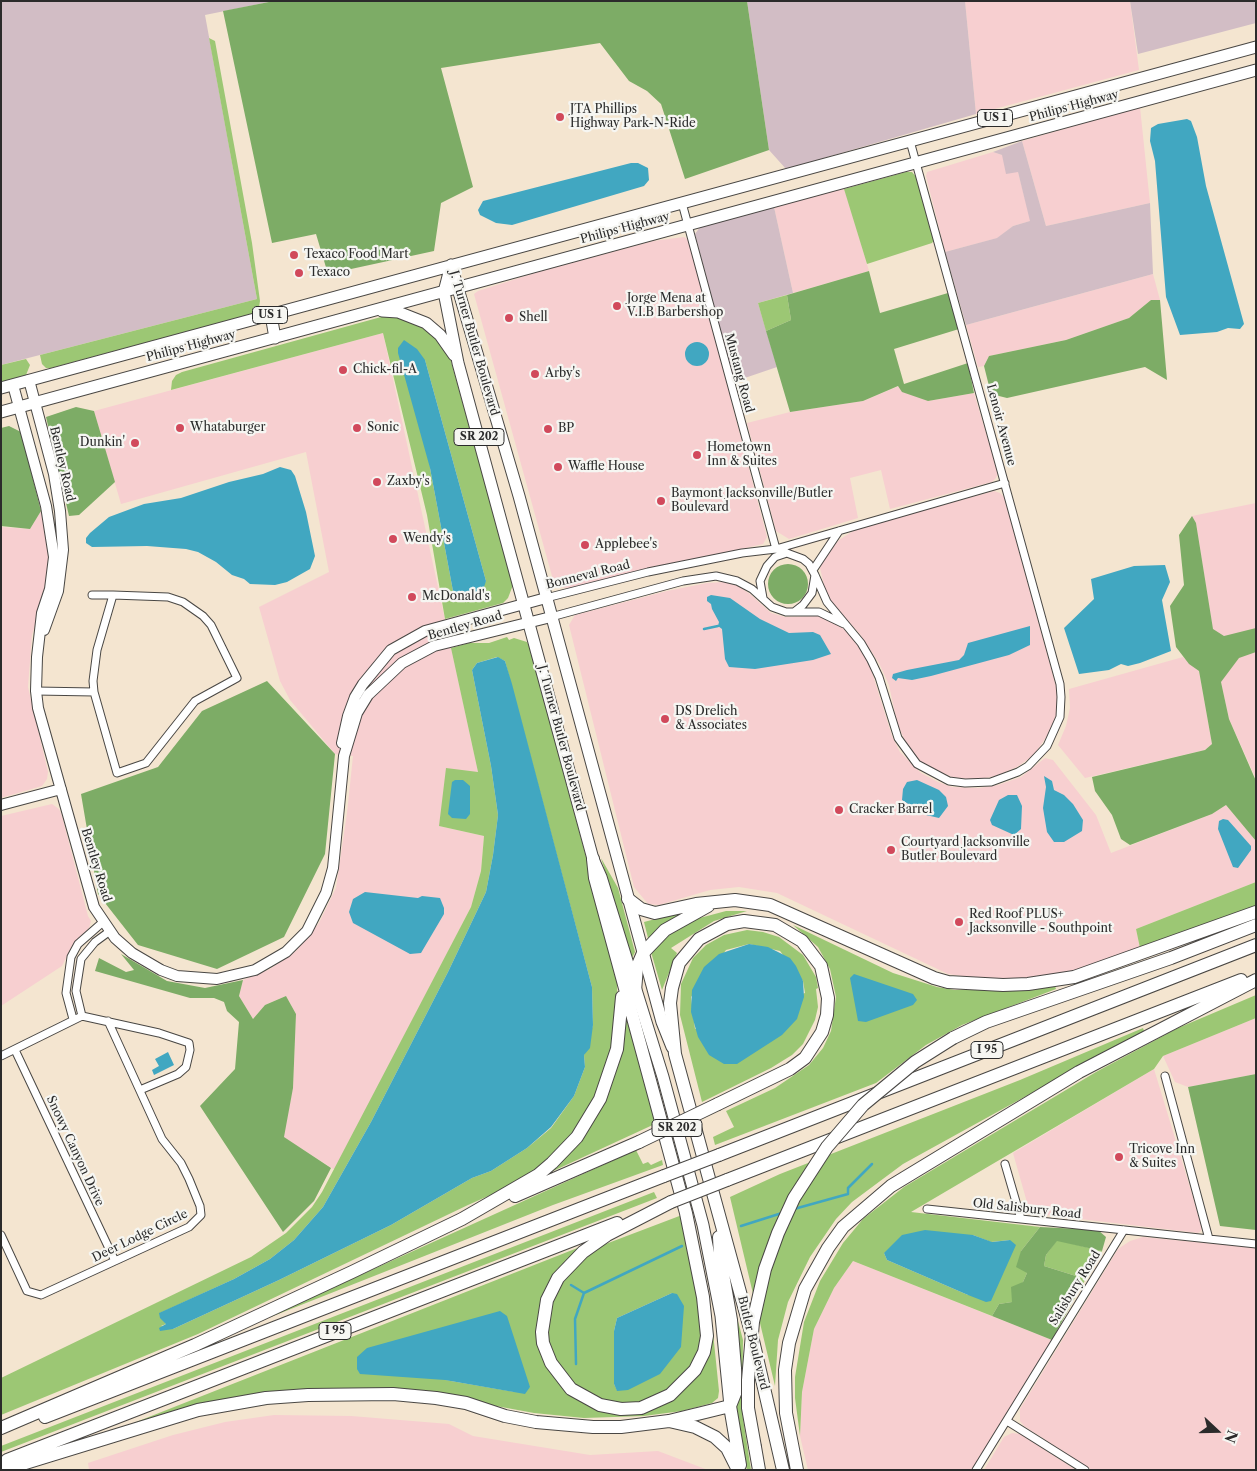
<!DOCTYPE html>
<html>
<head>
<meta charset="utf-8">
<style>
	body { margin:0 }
	#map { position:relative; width:1257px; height:1471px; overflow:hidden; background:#f4e5d0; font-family:"Libre Caslon Text",serif }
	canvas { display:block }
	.frame { position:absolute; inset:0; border:2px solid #2b2b2b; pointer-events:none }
	.north { position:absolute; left:1192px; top:1406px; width:50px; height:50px; -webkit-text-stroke:4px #f6f6f2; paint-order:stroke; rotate:111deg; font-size:14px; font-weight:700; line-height:20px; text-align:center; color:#2b2b2b }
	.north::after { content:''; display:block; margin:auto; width:18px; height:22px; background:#2b2b2b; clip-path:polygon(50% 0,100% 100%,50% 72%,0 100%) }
</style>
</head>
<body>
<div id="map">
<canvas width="1257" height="1471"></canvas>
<div class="frame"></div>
<div class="north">N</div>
</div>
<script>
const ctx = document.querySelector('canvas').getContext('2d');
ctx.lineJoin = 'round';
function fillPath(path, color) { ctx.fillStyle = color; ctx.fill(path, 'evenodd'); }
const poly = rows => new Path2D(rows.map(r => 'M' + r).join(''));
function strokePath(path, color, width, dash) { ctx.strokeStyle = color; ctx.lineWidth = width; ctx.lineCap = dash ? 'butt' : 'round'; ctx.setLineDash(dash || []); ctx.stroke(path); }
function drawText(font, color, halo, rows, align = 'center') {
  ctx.font = font + ' "Libre Caslon Text",serif'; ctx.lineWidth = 4.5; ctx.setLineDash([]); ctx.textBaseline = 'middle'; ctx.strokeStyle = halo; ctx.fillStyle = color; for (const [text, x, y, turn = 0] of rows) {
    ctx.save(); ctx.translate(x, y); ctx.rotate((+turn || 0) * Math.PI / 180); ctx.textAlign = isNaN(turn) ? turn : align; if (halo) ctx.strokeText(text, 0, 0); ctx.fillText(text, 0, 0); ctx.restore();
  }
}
const built = poly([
	[965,1,1130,1,1139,70,976,114],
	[1140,107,1150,203,1046,226,1022,141],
	[993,152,1002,155,1018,172,1031,221,1013,226,998,238,945,252,926,176,927,172],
	[844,187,869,271,793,293,774,207],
	[684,237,689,240,767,537,763,544,571,588,555,587,474,294,478,291,538,272,653,241],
	[1153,274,1160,300,1151,300,1129,318,1066,340,989,356,984,366,978,367,966,325],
	[383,333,478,772,439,826,484,836,481,871,471,907,335,1170,283,1137,293,1088,296,1014,286,996,265,1005,253,1019,239,996,243,980,270,969,296,951,319,923,336,888,347,813,353,756,335,754,290,700,280,681,259,607,329,572,306,452,121,504,94,411],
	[899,386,928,401,974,393,998,473,996,478,992,482,890,509,881,470,850,478,858,518,789,539,776,531,747,423,790,412,863,401],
	[994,491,1000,493,1004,497,1057,690,1057,711,1053,727,1034,755,1017,767,996,776,974,780,952,777,931,768,920,761,906,743,897,723,889,685,879,663,859,633,827,598,820,568,825,556,839,540,858,528],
	[1256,503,1256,779,1229,719,1221,682,1196,523,1192,516],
	[41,511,50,552,47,586,32,635,28,687,48,772,47,779,42,786,1,798,1,527,30,529],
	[724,582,738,586,750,594,771,613,785,617,820,616,843,628,858,643,870,666,892,736,900,752,921,773,938,782,952,787,979,788,998,785,1021,777,1045,758,1053,760,1096,815,1111,853,1212,814,1226,805,1256,841,1256,882,1136,929,1140,948,1077,970,1019,980,976,978,948,974,777,893,739,887,710,890,659,905,648,904,634,887,569,625,575,615,667,591,707,583],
	[1183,657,1199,671,1212,744,1205,750,1085,778,1058,745,1066,726,1070,708,1069,689],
	[52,804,59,809,62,816,88,916,91,921,89,928,72,946,62,966,1,1006,1,816],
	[1256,1018,1256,1074,1188,1087,1175,1082,1163,1056],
	[1154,1069,1202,1227,1201,1231,1198,1233,1030,1213,1013,1153],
	[1143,1237,1256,1248,1256,1470,1092,1470,1024,1426,1020,1421,1020,1409,1118,1249,1130,1241],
	[853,1261,1052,1340,973,1470,808,1470,800,1436,802,1392,814,1329,834,1288],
	[274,1415,351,1416,449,1424,473,1436,590,1455,658,1451,708,1470,89,1470,88,1463,173,1435,225,1422],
	[1012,1433,1020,1434,1076,1470,984,1470,1004,1437]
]);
const industrial = poly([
	[1,1,274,1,205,15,257,299,1,365],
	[747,1,965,1,976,114,786,169,769,150],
	[1130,1,1256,1,1256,23,1138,54],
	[1022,141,1046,226,1150,203,1153,274,966,325,945,252,997,238,1013,226,1030,221,1018,172,1006,174,1002,155,993,152],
	[774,207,793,293,758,303,777,367,733,382,695,234,700,227]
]);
const green = poly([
	[209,38,215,41,252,243,260,301,259,307,252,314,51,368,46,368,42,364,40,355,257,299],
	[906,172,912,172,918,179,934,240,932,243,867,264,844,189],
	[787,295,791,320,766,331,758,303],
	[392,316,403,316,435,333,449,354,513,585,508,598,503,603,445,619,427,515,383,333,171,390,172,381,176,375,182,372,381,317],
	[425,360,486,581,476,596,469,597,459,598,453,591,430,468],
	[26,359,30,365,26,375,1,382,1,365],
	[507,637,509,640,514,638,527,642,530,648,600,909,617,982,618,1021,601,1088,580,1125,546,1162,513,1185,468,1205,198,1334,1,1415,1,1378,251,1257,286,1233,312,1207,322,1192,471,907,481,871,484,836,439,826,446,768,478,772,451,648,469,643,489,643],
	[497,657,505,661,592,987,593,1025,584,1055,585,1067,574,1096,551,1128,527,1148,491,1171,472,1178,391,1225,279,1280,173,1329,161,1326,166,1324,160,1313,234,1279,270,1259,294,1240,323,1207,371,1122,448,972,486,892,493,855,498,815,491,766,472,670,477,663],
	[601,858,618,888,635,952,632,958],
	[1256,882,1256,906,1140,948,1136,929],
	[726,911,747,911,714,921,671,948,677,953,662,990,651,952,668,935,696,919],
	[678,913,679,915,648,938,644,922],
	[793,925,893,973,937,987,955,990,1055,986,1056,989,962,1025,926,1045,876,1083,715,1145,713,1137,734,1127,726,1111,775,1088,809,1065,823,1048,831,1031,836,997,830,969,818,947],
	[747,930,763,932,779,937,803,955,816,977,818,988,816,989,818,1007,815,1020,803,1044,792,1055,771,1068,702,1102,680,1015,681,984,693,958,706,945,724,935],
	[749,944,780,951,803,981,805,993,695,1029,691,997,726,950],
	[1256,995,1256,1018,1163,1056,1154,1069,911,1212,1040,1227,1021,1251,1027,1273,1023,1282,1012,1302,999,1304,992,1316,853,1261,834,1288,814,1329,802,1392,800,1436,795,1398,795,1377,804,1322,820,1281,843,1243,863,1219,904,1187,1096,1072,1178,1028],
	[973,1235,991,1242,1010,1240,968,1295,887,1260,884,1253],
	[625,1000,657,1123,538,1178,590,1123],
	[1143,1028,1144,1031,903,1164,852,1202,836,1219,810,1257,788,1302,778,1340,775,1386,730,1197,780,1174,1020,1080],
	[636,1150,643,1164,648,1162,651,1165,662,1160,663,1165,553,1205,248,1326],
	[654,1192,657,1198,1,1452,1,1446],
	[682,1215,695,1271,702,1343,692,1368,662,1396,625,1405,585,1395,558,1369,546,1335,555,1289,582,1257,603,1245],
	[672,1293,617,1390,614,1384,614,1331,617,1318],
	[697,1239,711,1313,719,1391,718,1398,712,1403,682,1411,644,1416,584,1418,534,1413,431,1394,204,1406,131,1424,585,1245,573,1256,539,1328,573,1394,649,1411,670,1401,702,1365],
	[445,1380,530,1387,515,1392],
	[1057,1240,1102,1251,1073,1301,1076,1276,1044,1266,1046,1255],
	[733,1302,743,1340,742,1412,751,1470,747,1470,744,1459,735,1405]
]);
const forest = poly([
	[274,1,747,1,769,150,685,179,661,104,647,91,629,81,600,43,441,68,473,187,441,203,434,251,328,274,316,234,272,243,223,11],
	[869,271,880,313,948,293,959,329,894,349,904,384,968,363,974,393,928,401,902,392,898,386,863,401,790,412,766,331,791,320,787,295],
	[1151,300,1160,300,1167,380,1145,367,1007,398,991,394,984,366,989,356,1066,340,1129,318],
	[76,407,94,411,115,482,79,515,69,516,46,417],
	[9,426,21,432,41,511,30,529,1,526,1,428],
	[1192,516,1196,523,1213,629,1224,636,1256,628,1256,652,1239,658,1221,682,1229,719,1256,781,1256,841,1226,805,1212,814,1130,845,1121,839,1112,815,1095,791,1092,777,1205,750,1212,744,1199,671,1189,664,1176,647,1170,606,1184,585,1179,535],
	'768 584a20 20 0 1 1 40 0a20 20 0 1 1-40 0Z',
	[267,681,335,754,325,854,284,937,217,969,138,945,98,894,81,794,158,767,202,711],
	[121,954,167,981,205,988,243,980,239,996,253,1019,265,1005,286,996,296,1014,293,1088,284,1137,331,1168,314,1201,283,1232,200,1106,235,1069,239,1022,227,1011,224,1002,214,998,190,998,95,971,99,958,126,972,134,970],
	[1256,1074,1256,1230,1220,1226,1188,1087],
	[1040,1227,1098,1230,1106,1237,1102,1251,1057,1241,1046,1255,1044,1266,1076,1276,1073,1301,1052,1340,992,1316,999,1304,1012,1302,1011,1287,1023,1282,1027,1273,1016,1267,1021,1251]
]);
const water = poly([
	[1187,119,1191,121,1197,137,1206,186,1244,324,1240,329,1228,328,1217,332,1180,335,1166,297,1155,161,1150,141,1151,128,1158,124],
	[631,163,638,163,648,168,649,180,644,186,512,225,496,223,480,215,478,210,483,201],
	[404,340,417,349,425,360,486,581,483,590,476,596,459,598,453,591,430,468,398,353,398,348],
	'685 354a12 12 0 1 1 24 0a12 12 0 1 1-24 0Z',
	[280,467,291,470,295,476,306,512,315,556,310,569,287,582,275,585,250,584,244,579,232,575,216,562,198,552,186,549,147,546,92,547,86,543,86,538,90,533,109,517,144,504,181,498,229,482,263,474],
	[1165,565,1170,582,1162,600,1171,651,1140,663,1128,666,1121,664,1109,670,1079,674,1064,628,1094,599,1091,579,1134,566],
	[711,595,730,598,760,619,789,633,813,632,820,635,831,654,813,660,755,669,729,667,725,659,722,629,718,626,719,622,712,609,711,604,707,601,707,597],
	[1030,626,1030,645,1009,655,931,676,912,680,898,678,896,681,892,678,893,674,907,670,959,660,964,655,968,643],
	[498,657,505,661,512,684,592,987,593,1025,590,1048,584,1055,585,1067,574,1096,551,1127,527,1148,491,1171,472,1178,391,1225,279,1280,173,1329,160,1331,159,1328,166,1324,160,1318,159,1313,234,1279,270,1259,294,1240,323,1207,371,1122,448,972,486,892,493,855,498,815,491,766,472,670,477,663],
	[1044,776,1052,781,1054,790,1064,795,1073,804,1083,820,1082,831,1064,842,1054,842,1047,832,1043,808,1046,787],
	[455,780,463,780,470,786,470,814,466,819,452,818,448,814,452,782],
	[917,780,939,790,946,797,948,806,939,818,926,815,902,800,903,789,907,782],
	[1008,795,1017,795,1022,806,1021,829,1014,835,992,825,990,820,999,800],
	[1223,819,1228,820,1251,846,1251,850,1238,868,1233,867,1218,829,1219,821],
	[365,892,418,898,422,896,440,898,444,908,444,914,421,953,410,954,353,923,349,912,353,899],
	[749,944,768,947,790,958,796,966,803,981,804,997,797,1019,782,1035,737,1064,724,1064,709,1055,698,1037,691,1012,692,990,704,967,719,954],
	[854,974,913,994,917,1000,913,1005,866,1022,858,1021,850,978],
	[168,1052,174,1065,154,1075,152,1070,159,1066,155,1059],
	[925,1230,973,1235,992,1242,1010,1240,1016,1245,991,1301,986,1302,968,1295,887,1260,884,1253,902,1235],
	[672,1293,677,1294,684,1306,681,1347,660,1374,628,1390,617,1391,614,1384,614,1331,617,1318],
	[500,1311,507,1316,530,1387,525,1394,445,1380,360,1374,357,1369,357,1357,367,1348]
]);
const stream = poly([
	[704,629,718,626],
	[794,1209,848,1194,848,1188,872,1164],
	[741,1226,782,1213],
	[571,1285,584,1293],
	[576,1364,575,1319,584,1293,682,1246]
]);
const street = poly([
	[682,203,776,549,1005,483],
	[813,570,839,531],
	[815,575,827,602,861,643,871,660,879,677,898,738,917,764,949,781,965,783,991,782,1018,772,1028,766,1047,746,1060,717,1061,697,1060,684,910,141],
	[92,595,113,595,168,597,183,602,203,616,211,625,237,678,195,701,146,763,117,773,94,692,93,681,97,650,113,595],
	[546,598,648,572,742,553,776,549,803,559,809,564,815,575,812,593,803,605,794,612,786,612,772,607,752,589,737,581,716,576,683,581,551,617],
	[763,598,760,581,767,566,775,557,787,553],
	[794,612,819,612,844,624],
	[36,691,94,692],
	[82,1016,76,991,81,959,95,942,110,931],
	[73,1019,66,993,71,957,78,944,103,922],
	[15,1050,115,1261],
	[1,1056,82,1016,159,1033,189,1043,190,1050,186,1067,178,1074,140,1090],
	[1165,1076,1209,1239],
	[1005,1164,1021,1219],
	[927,1209,1256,1244],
	[1,1235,27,1291,41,1295,189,1227,201,1215,200,1206,189,1179,181,1163,162,1139,108,1021],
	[1007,1421,1085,1470],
	[976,1470,1124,1230]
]);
const secondary = poly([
	[29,380,54,474,60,511,63,550,58,591,44,630],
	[13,385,46,506,54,557,50,589,42,613,37,657,36,691,38,708,94,907,115,938,132,953,161,970,177,976,217,979,255,970,286,952,307,931,326,893,333,868,344,756,357,713,368,695,402,663,434,646,551,617],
	[342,743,348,716,355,697,363,684,391,650,425,631,546,598],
	[1,805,61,789]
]);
const primary = poly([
	[451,265,444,292,458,363,593,859,601,877,663,1077,703,1225,721,1316,730,1406],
	[451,265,519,496,662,1022,672,1047],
	[382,311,398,312,426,323,440,335,454,355],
	[271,315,275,338],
	[1,388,1256,47],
	[1,412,1256,70]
]);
const highway = poly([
	[593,859,595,878,686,1213,703,1297,707,1336,704,1352,695,1370,670,1395,641,1408,621,1409,600,1405,571,1389,551,1363,543,1343,542,1332,547,1300,558,1278,583,1252,607,1235,671,1202],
	[628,899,641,909,655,913,696,904,735,900,770,905,934,978,948,982,1003,985,1028,984,1074,977,1256,912],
	[635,991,637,967,643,953,665,930,708,906],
	[953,1038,986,1022,1171,958,1256,925],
	[718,1104,790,1069,805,1058,822,1032,827,1015,828,998,821,966,802,941,775,925,744,921,727,924,699,939,679,963,672,988,670,1003,675,1054,752,1336,783,1470],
	[719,1155,1256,945],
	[727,1180,1241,980],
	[515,1196,639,1142],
	[719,1237,720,1257,731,1320,735,1368,736,1391,730,1406],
	[730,1406,740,1465],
	[45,1417,664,1176],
	[669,1421,695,1427,715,1437,727,1448,738,1470],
	[1,1428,195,1345,352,1272,462,1219,538,1175,552,1163,577,1137,600,1099,617,1049,622,997],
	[755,1447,759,1470],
	[7,1460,617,1223],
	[1,1467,19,1465,198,1410,266,1398,308,1395,393,1394,436,1398,466,1403,505,1416,536,1422,593,1427,621,1427,669,1421,730,1406],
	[797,1470,786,1413,785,1370,789,1343,805,1289,828,1248,843,1227,891,1186,1079,1072,1256,980]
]);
const highwayBridge = poly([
	[639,1142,718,1104],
	[664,1176,719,1155],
	[671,1202,727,1180],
	[755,1447,748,1408,748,1380,753,1322,765,1269,778,1233,794,1198,827,1147,863,1105,915,1062,953,1038]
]);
const markers = [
	[560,117,5,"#d1495b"],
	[294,255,5,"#d1495b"],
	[299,273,5,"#d1495b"],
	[617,306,5,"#d1495b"],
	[509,318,5,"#d1495b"],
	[343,370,5,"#d1495b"],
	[535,374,5,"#d1495b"],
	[180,428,5,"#d1495b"],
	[357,428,5,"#d1495b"],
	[548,429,5,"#d1495b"],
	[135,443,5,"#d1495b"],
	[697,455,5,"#d1495b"],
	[558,467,5,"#d1495b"],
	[377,482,5,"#d1495b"],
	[661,501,5,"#d1495b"],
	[393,539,5,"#d1495b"],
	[585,545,5,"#d1495b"],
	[412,597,5,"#d1495b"],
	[665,719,5,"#d1495b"],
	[839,810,5,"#d1495b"],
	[891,850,5,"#d1495b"],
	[959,922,5,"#d1495b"],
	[1119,1157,5,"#d1495b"]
];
const shields = [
	[995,118,35],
	[270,315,35],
	[479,437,50],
	[987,1050,32],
	[677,1128,50],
	[335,1331,32]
];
const shieldNames = [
	["US 1",995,118],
	["US 1",270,315],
	["SR 202",479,437],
	["I 95",987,1050],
	["SR 202",677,1128],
	["I 95",335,1331]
];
const streetNames = [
	["Philips Highway",1074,106,-15],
	["Philips Highway",625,228,-15],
	["J. Turner Butler Boulevard",474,343,74],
	["Philips Highway",191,346,-15],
	["Mustang Road",739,373,75],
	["Lenoir Avenue",1001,425,75],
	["Bentley Road",62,464,77],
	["Bonneval Road",588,575,-14],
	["Bentley Road",465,626,-16],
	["J. Turner Butler Boulevard",561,738,75],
	["Bentley Road",96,865,73],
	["Snowy Canyon Drive",75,1151,65],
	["Old Salisbury Road",1027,1209,6],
	["Deer Lodge Circle",140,1236,-26],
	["Salisbury Road",1075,1288,-58],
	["Butler Boulevard",753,1343,76]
];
const poiNames = [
	["JTA Phillips",570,110],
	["Highway Park-N-Ride",570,124],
	["Texaco Food Mart",304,255],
	["Texaco",309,273],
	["Jorge Mena at",627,299],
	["V.I.B Barbershop",627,313],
	["Shell",519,318],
	["Chick-fil-A",353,370],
	["Arby's",545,374],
	["Whataburger",190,428],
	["Sonic",367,428],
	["BP",558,429],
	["Dunkin'",125,443,"right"],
	["Hometown",707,448],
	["Inn & Suites",707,462],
	["Waffle House",568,467],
	["Zaxby's",387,482],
	["Baymont Jacksonville/Butler",671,494],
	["Boulevard",671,508],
	["Wendy's",403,539],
	["Applebee's",595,545],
	["McDonald's",422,597],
	["DS Drelich",675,712],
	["& Associates",675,726],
	["Cracker Barrel",849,810],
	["Courtyard Jacksonville",901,843],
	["Butler Boulevard",901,857],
	["Red Roof PLUS+",969,915],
	["Jacksonville - Southpoint",969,929],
	["Tricove Inn",1129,1150],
	["& Suites",1129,1164]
];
fillPath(built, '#f7cfd0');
fillPath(industrial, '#d2bdc5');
fillPath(green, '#9cc774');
fillPath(forest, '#7dac66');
fillPath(water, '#41a7c1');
strokePath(stream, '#41a7c1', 2.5);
strokePath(street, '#494744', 9);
strokePath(secondary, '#494744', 12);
strokePath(primary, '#494744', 13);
strokePath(highway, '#494744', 14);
strokePath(street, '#fff', 7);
strokePath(secondary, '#fff', 10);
strokePath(primary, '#fff', 11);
strokePath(highway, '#fff', 12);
strokePath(highwayBridge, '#494744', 14, []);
strokePath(highwayBridge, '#fff', 12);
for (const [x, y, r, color] of markers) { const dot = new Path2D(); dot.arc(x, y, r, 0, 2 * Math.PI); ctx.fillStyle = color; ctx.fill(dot); strokePath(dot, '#f6f6f2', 2); }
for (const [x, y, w] of shields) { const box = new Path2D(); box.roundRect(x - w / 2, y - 8.5, w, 17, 4); ctx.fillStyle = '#f6f6f2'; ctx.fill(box); strokePath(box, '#2b2b2b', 1); }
drawText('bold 11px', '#2b2b2b', null, shieldNames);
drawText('12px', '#2b2b2b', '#f6f6f2', streetNames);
drawText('12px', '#2b2b2b', '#f6f6f2', poiNames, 'left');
</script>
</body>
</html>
